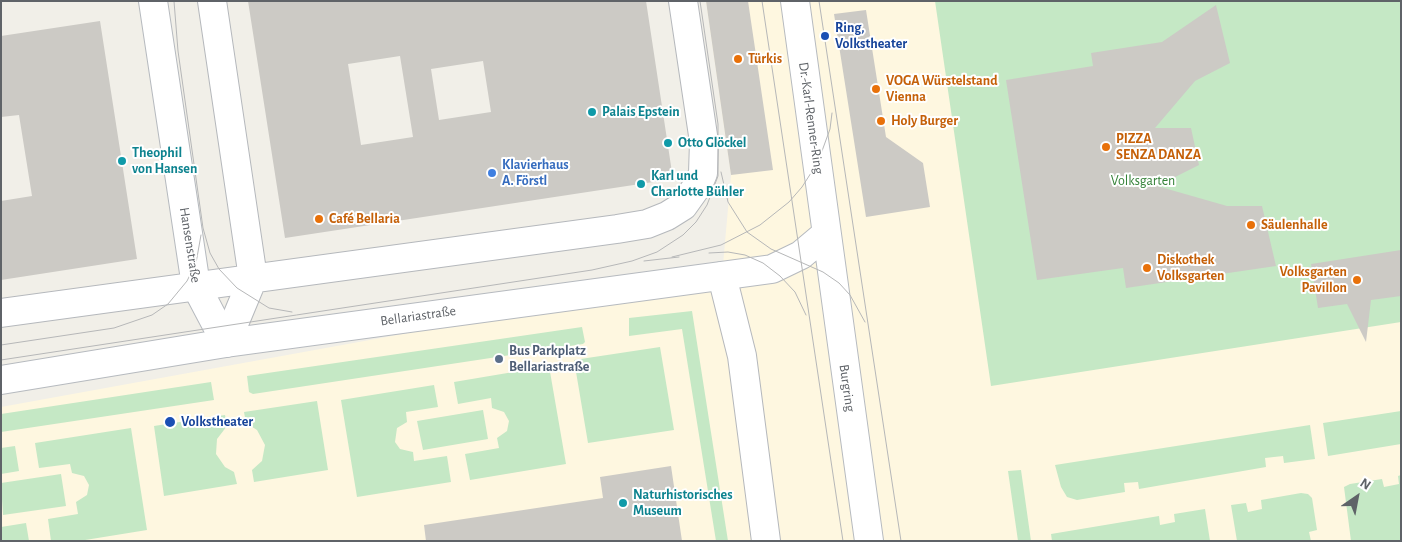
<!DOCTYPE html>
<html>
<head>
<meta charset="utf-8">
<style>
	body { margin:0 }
	#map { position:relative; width:1402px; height:542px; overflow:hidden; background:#f1efe8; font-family:"Alegreya Sans",sans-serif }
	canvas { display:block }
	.frame { position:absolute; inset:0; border:2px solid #5f6368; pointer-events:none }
	.north { position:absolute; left:1332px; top:472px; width:50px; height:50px; -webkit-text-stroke:4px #fff; paint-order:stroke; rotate:33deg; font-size:14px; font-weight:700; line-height:20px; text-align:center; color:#5f6368 }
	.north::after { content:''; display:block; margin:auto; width:18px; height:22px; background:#5f6368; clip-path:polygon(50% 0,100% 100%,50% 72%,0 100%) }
</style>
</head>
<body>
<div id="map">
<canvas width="1402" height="542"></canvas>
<div class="frame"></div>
<div class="north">N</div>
</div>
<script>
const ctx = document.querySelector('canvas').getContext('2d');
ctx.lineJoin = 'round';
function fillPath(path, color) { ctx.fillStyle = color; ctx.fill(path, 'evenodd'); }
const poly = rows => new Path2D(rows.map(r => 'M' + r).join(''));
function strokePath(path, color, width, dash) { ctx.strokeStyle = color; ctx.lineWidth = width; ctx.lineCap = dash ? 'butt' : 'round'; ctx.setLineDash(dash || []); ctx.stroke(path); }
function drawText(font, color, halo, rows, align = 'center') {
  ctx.font = font + ' "Alegreya Sans",sans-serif'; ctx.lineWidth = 4; ctx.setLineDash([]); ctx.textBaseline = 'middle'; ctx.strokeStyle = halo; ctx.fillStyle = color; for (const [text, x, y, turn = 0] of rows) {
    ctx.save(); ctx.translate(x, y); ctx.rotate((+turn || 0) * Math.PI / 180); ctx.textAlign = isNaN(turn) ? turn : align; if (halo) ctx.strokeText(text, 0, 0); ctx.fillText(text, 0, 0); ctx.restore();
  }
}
const commercial = poly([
	[706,1,1401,1,1401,541,1,541,1,407,722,276,731,175]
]);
const green = poly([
	[935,1,1401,1,1401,322,991,386],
	[692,311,728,541,716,541,682,329,629,336,629,318],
	[582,327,585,342,583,344,253,394,249,392,247,376],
	[660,347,674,430,588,443,574,360],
	[549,366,566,464,470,480,465,454,499,448,497,438,507,431,509,421,504,412,492,408,491,398,458,404,454,382],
	[211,382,214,400,1,432,1,414],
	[434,385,438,407,406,412,407,422,397,428,395,442,400,449,413,452,414,461,447,456,451,482,357,497,341,400],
	[317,401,328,470,254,482,252,470,262,461,265,445,257,430,246,423,244,412],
	[483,410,488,439,423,450,417,421],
	[1401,411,1401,444,1328,456,1323,423],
	[225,415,227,426,217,439,216,454,225,467,234,472,237,484,164,496,154,426],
	[1310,425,1315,459,1284,463,1283,456,1265,458,1266,467,1139,489,1138,482,1124,483,1125,492,1077,500,1067,497,1061,487,1055,465],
	[131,428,147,530,79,541,51,541,48,519,78,514,76,502,87,495,89,485,84,476,72,473,70,464,39,468,35,443],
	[15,446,19,471,1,474,1,448],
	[1021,470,1031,541,1018,541,1008,471],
	[61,474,66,506,3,515,1,483],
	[1401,475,1401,541,1351,541,1344,487,1350,484,1382,479,1384,487,1399,484,1398,476],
	[1301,493,1308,494,1312,498,1317,530,1309,532,1311,541,1237,541,1231,505,1246,503,1248,512,1262,509,1261,500],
	[1205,509,1210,541,1052,541,1051,534,1159,516,1160,525,1175,522,1174,514],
	[26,523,29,541,1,541,1,527]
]);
const building = poly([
	[248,1,646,1,673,179,285,238],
	[400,56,413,137,361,145,348,64],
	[483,61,491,112,439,120,431,69],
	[706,1,748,1,773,170,731,175],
	[1216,5,1230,63,1195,81,1155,128,1191,128,1199,165,1157,186,1227,206,1262,206,1276,266,1126,288,1123,268,1037,280,1006,80,1093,66,1091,53,1162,42],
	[866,10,886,137,923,163,930,207,866,217,834,14],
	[100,21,137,259,1,280,1,201,32,196,19,115,1,117,1,36],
	[1401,250,1401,296,1371,300,1366,342,1347,304,1318,308,1311,264],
	[671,466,682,541,426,541,424,525,603,498,600,477]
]);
const street = poly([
	[212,1,253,278,226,343],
	[722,276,742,356,766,541],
	[1,313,617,229,647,224,667,216,683,206,698,185,703,173,704,142,683,1]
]);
const secondary = poly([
	[153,1,196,286,226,343],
	[795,1,869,541],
	[1,380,226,343,772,269,801,255,826,234]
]);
const tram = poly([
	[174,1,178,51,203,228,210,253,219,269,237,288,269,308,292,312],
	[762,1,843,541],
	[819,1,901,541],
	[721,172,728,202,747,232,771,249,823,272,839,283,850,295,865,322],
	[709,253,728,252,745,255,763,263,780,276,795,292,806,315],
	[672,257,721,245,760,225,789,202,802,187,818,162,830,129,832,113],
	[644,261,679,257],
	[1,345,114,328,152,315,168,304,187,281,196,263,201,235],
	[1,360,592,270,632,261,657,252,683,235,696,222,707,205,718,176,718,124,700,1]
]);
const markers = [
	[825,36,5,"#1a4fb4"],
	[738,59,5,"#e8710a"],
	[876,89,5,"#e8710a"],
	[592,112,5,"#0f9aa8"],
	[881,121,5,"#e8710a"],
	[668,143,5,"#0f9aa8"],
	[1106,147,5,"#e8710a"],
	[122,161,5,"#0f9aa8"],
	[492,173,5,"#3f7fe0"],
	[641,184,5,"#0f9aa8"],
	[319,219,5,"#e8710a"],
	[1251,225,5,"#e8710a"],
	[1147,268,5,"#e8710a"],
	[1357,280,5,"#e8710a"],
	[499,359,5,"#5c6f8a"],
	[170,422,6,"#1a4fb4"],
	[623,503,5,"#0f9aa8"]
];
const transitNames = [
	["Ring,",835,28],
	["Volkstheater",835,44],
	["Volkstheater",181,422]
];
const foodNames = [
	["Türkis",748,59],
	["VOGA Würstelstand",886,81],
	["Vienna",886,97],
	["Holy Burger",891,121],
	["PIZZA",1116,139],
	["SENZA DANZA",1116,155],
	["Café Bellaria",329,219],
	["Säulenhalle",1261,225],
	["Diskothek",1157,260],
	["Volksgarten",1157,276],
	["Volksgarten",1347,272,"right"],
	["Pavillon",1347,288,"right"]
];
const cultureNames = [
	["Palais Epstein",602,112],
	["Otto Glöckel",678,143],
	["Theophil",132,153],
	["von Hansen",132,169],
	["Karl und",651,176],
	["Charlotte Bühler",651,192],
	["Naturhistorisches",633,495],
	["Museum",633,511]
];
const streetNames = [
	["Dr.-Karl-Renner-Ring",811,118,82],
	["Hansenstraße",190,245,81],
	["Bellariastraße",418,316,-8],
	["Burgring",847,388,82]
];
const shopNames = [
	["Klavierhaus",502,165],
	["A. Förstl",502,181]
];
const parkNames = [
	["Volksgarten",1143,181]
];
const serviceNames = [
	["Bus Parkplatz",509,351],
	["Bellariastraße",509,367]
];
fillPath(commercial, '#fef7e0');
fillPath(green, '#c5e8c5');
fillPath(building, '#cccac5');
strokePath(street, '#b5b8bc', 30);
strokePath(secondary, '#b6babf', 30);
strokePath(street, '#fff', 28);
strokePath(secondary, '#fff', 28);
strokePath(tram, '#b6b7b8', 1);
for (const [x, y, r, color] of markers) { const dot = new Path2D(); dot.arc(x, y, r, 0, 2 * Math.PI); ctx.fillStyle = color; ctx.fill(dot); strokePath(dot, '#fff', 2); }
drawText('bold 14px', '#164399', '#fff', transitNames, 'left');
drawText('bold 14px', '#c56008', '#fff', foodNames, 'left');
drawText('bold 14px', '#0d838f', '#fff', cultureNames, 'left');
drawText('14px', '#5f6368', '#fff', streetNames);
drawText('bold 14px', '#366cbe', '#fff', shopNames, 'left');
drawText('14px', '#348238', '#fff', parkNames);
drawText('bold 14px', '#4e5e75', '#fff', serviceNames, 'left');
</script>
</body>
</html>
